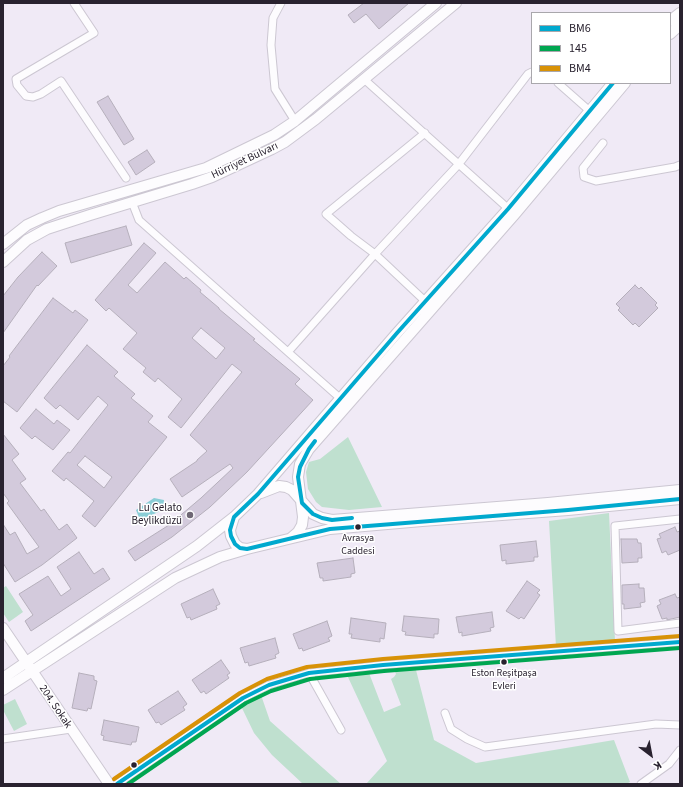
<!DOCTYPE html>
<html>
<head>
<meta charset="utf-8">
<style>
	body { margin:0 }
	#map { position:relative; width:683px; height:787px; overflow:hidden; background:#f0eaf6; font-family:"Source Sans 3",sans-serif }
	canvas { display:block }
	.frame { position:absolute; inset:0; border:4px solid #29222f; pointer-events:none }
	.legend { position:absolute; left:531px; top:12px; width:140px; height:72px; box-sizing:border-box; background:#fff; border:1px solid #a9a7ac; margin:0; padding:5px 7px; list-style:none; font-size:12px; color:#29222f }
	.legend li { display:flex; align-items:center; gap:8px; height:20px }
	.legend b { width:20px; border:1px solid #a9a7ac }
	.north { position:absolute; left:631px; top:735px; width:40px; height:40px; -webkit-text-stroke:3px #fff; paint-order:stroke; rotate:148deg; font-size:11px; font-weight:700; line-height:16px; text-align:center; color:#29222f }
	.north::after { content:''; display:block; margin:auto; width:14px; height:18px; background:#29222f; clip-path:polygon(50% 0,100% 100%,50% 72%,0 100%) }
</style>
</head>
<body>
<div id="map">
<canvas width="683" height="787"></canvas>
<div class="frame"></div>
<ul class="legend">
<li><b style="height:5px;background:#00a9ce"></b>BM6</li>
<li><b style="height:5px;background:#00a651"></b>145</li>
<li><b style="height:5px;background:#d89207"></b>BM4</li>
</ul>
<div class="north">K</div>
</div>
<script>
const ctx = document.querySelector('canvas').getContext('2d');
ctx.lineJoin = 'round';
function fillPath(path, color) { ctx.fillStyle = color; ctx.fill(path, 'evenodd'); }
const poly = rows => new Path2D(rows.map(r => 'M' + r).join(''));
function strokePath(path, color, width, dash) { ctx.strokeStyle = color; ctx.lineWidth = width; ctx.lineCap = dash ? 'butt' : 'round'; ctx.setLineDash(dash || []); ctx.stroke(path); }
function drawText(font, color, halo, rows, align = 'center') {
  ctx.font = font + ' "Source Sans 3",sans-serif'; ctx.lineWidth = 3; ctx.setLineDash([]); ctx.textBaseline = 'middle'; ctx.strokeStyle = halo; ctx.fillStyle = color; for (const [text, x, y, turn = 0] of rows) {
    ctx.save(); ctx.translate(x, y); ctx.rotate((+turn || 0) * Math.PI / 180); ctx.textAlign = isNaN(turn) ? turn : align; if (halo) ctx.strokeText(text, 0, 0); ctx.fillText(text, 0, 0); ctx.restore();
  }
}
const green = poly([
	[348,437,382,507,349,510,322,507,316,502,308,489,306,472,309,462,320,459],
	[609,513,615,641,556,647,549,521],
	[6,586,23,612,9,622,3,613,3,588],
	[394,669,416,670,434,740,476,763,614,740,630,782,626,784,366,784,387,761,347,675,369,673,384,712,401,705,391,679,394,677,396,674],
	[261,695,270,721,341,784,303,784,272,755,254,733,241,706],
	[15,699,27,724,14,731,3,710,3,705]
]);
const water = poly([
	[154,498,164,500,163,510,140,520,136,510]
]);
const building = poly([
	[364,3,409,3,379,29,366,14,354,23,348,15,364,3],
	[108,96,134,139,124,145,97,102,108,96],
	[147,150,155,162,136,175,128,162,147,150],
	[126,226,132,245,71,263,65,243,126,226],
	[144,243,156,253,128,285,137,293,165,262,184,279,186,277,201,290,200,292,219,308,219,309,255,339,253,340,300,379,295,384,313,400,247,472,210,507,172,537,135,561,128,551,169,525,201,498,233,468,230,464,182,497,170,479,197,461,197,460,207,451,190,435,242,372,232,364,181,428,168,417,182,399,158,378,155,382,143,372,146,368,123,349,137,333,109,308,106,311,95,300,144,243],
	[201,328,225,348,216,359,192,338,201,328],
	[42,252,57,266,38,286,37,285,3,333,3,296,18,277,42,252],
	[635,285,639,289,641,287,657,303,655,305,658,308,639,327,635,323,633,325,618,310,620,308,616,304,635,285],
	[53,298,73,313,75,310,88,320,17,412,3,401,3,366,10,357,9,356,53,298],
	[87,345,118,372,114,376,135,394,131,398,153,416,148,422,167,437,95,527,82,516,94,501,66,478,64,481,52,471,68,452,70,453,108,405,98,396,78,420,60,405,56,409,44,398,87,345],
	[85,456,112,477,104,488,77,465,85,456],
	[36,409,54,424,57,420,70,430,53,450,35,436,32,439,20,428,36,409],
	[3,434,19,454,12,460,26,479,20,483,41,511,44,509,59,530,67,524,77,538,42,565,15,582,3,563,3,524,10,535,15,532,27,554,39,547,7,503,9,501,3,493,3,434],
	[675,527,677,532,680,531,680,550,668,555,666,551,662,553,657,539,661,538,659,534,675,527],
	[621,539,637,539,638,543,641,543,642,558,638,558,638,562,622,563,621,539],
	[536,541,538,557,534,557,534,561,506,564,506,560,502,561,500,545,536,541],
	[79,552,94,574,103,568,110,579,31,631,25,621,33,615,19,594,48,576,61,596,71,589,57,567,79,552],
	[353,558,355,573,351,574,351,577,323,581,323,578,320,578,317,563,353,558],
	[527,581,540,590,537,593,540,595,524,619,521,617,519,619,506,611,527,581],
	[639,584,639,588,644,588,645,602,640,603,641,607,624,609,624,604,622,604,622,585,639,584],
	[213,589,220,604,216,606,217,609,191,620,190,617,187,618,181,604,213,589],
	[675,594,677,598,680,597,680,617,667,620,667,618,662,619,657,606,661,604,659,600,675,594],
	[492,612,494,627,490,628,491,631,462,636,462,632,459,633,456,617,492,612],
	[404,616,439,619,438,634,434,634,434,638,405,635,406,632,402,631,404,616],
	[351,618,386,623,384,639,380,638,380,642,351,638,352,634,349,634,351,618],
	[327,621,332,636,328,638,330,641,303,651,302,648,299,649,293,634,327,621],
	[275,638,279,653,275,655,276,658,249,666,248,662,245,663,240,648,275,638],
	[221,660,230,673,227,675,229,678,206,694,204,691,201,693,192,680,221,660],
	[79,673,94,676,94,680,97,681,91,709,88,708,87,711,72,708,79,673],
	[178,691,187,704,183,707,185,710,161,725,159,722,156,723,148,710,178,691],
	[104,720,139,727,136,742,132,742,131,745,103,740,104,736,101,735,104,720]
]);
const street = poly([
	[74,3,94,33,16,79,17,85,26,96,33,97,41,94,61,81,126,178],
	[281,3,273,18,271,45,275,89,295,121],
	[365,80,512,212],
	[558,83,592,113],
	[603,143,583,168,584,177,596,181,675,167,680,165],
	[132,202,139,220,341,399],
	[426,302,375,254,458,165,528,74,532,72],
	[288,352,375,254,351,236,326,214,425,133],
	[680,519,615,526,618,631,680,623],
	[309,673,341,730],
	[445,713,451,729,467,739,485,747,656,724,680,725],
	[3,739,71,729],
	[117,784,243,698,269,685,309,673,383,665,680,642],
	[641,784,669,764,680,750]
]);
const secondary = poly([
	[670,21,680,13],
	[670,34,680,25],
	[3,244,27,225,42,218,59,211,206,168,274,135,295,121,436,3],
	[3,262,27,240,47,229,90,215,192,184,212,177,272,149,285,142,316,119,456,3],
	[261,493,279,486,286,487,292,490,313,514,322,518,332,520,548,503,680,490],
	[234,517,230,530,231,536,235,544,240,548,247,549],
	[291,538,298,532,302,525,303,517,298,477,300,464,309,449,515,214,625,83],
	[3,628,109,784],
	[3,678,197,546,234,517,258,494,397,333,508,209,613,83],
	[3,690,175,578,220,557,247,549,330,529,422,521,568,510,680,499]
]);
const bus1 = poly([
	[613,83,508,209,397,333,258,494,234,517,230,530,231,536,235,544,240,548,247,549,330,529,568,510,680,499],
	[315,441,309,449,300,467,298,477,302,503,313,514,322,518,332,520,352,518],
	[117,784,243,698,269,685,309,673,383,665,680,642]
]);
const bus2 = poly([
	[128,784,246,703,271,691,310,679,384,671,680,648]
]);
const bus3 = poly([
	[114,779,240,693,267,679,307,667,383,659,680,636]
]);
const markers = [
	[190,515,4,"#6f6875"],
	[358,527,3.5,"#29222f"],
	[504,662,3.5,"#29222f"],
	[134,765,3.5,"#29222f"]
];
const busNames = [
	["Avrasya",358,539],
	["Caddesi",358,552],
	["Eston Reşitpaşa",504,674],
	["Evleri",504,687]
];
const streetNames = [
	["Hürriyet Bulvarı",245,161,-25],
	["204. Sokak",55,707,56]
];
const poiNames = [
	["Lu Gelato",182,509],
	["Beylikdüzü",182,522]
];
fillPath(green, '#bfe0cf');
fillPath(water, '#8acdd6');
fillPath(building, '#d3cadc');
strokePath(building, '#b5afbb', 1);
strokePath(street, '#ccc7d2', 9);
strokePath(secondary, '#ccc7d2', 12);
strokePath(street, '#fdfcfe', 7);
strokePath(secondary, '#fdfcfe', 10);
strokePath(bus1, '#00a9ce', 4);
strokePath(bus2, '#00a651', 4);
strokePath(bus3, '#d89207', 4);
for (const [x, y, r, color] of markers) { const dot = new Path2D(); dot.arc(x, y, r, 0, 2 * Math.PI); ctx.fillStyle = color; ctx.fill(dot); strokePath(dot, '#fff', 1.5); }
drawText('10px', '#29222f', '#fff', busNames);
drawText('11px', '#29222f', '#fff', streetNames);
drawText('11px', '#29222f', '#fff', poiNames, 'right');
</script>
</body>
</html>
